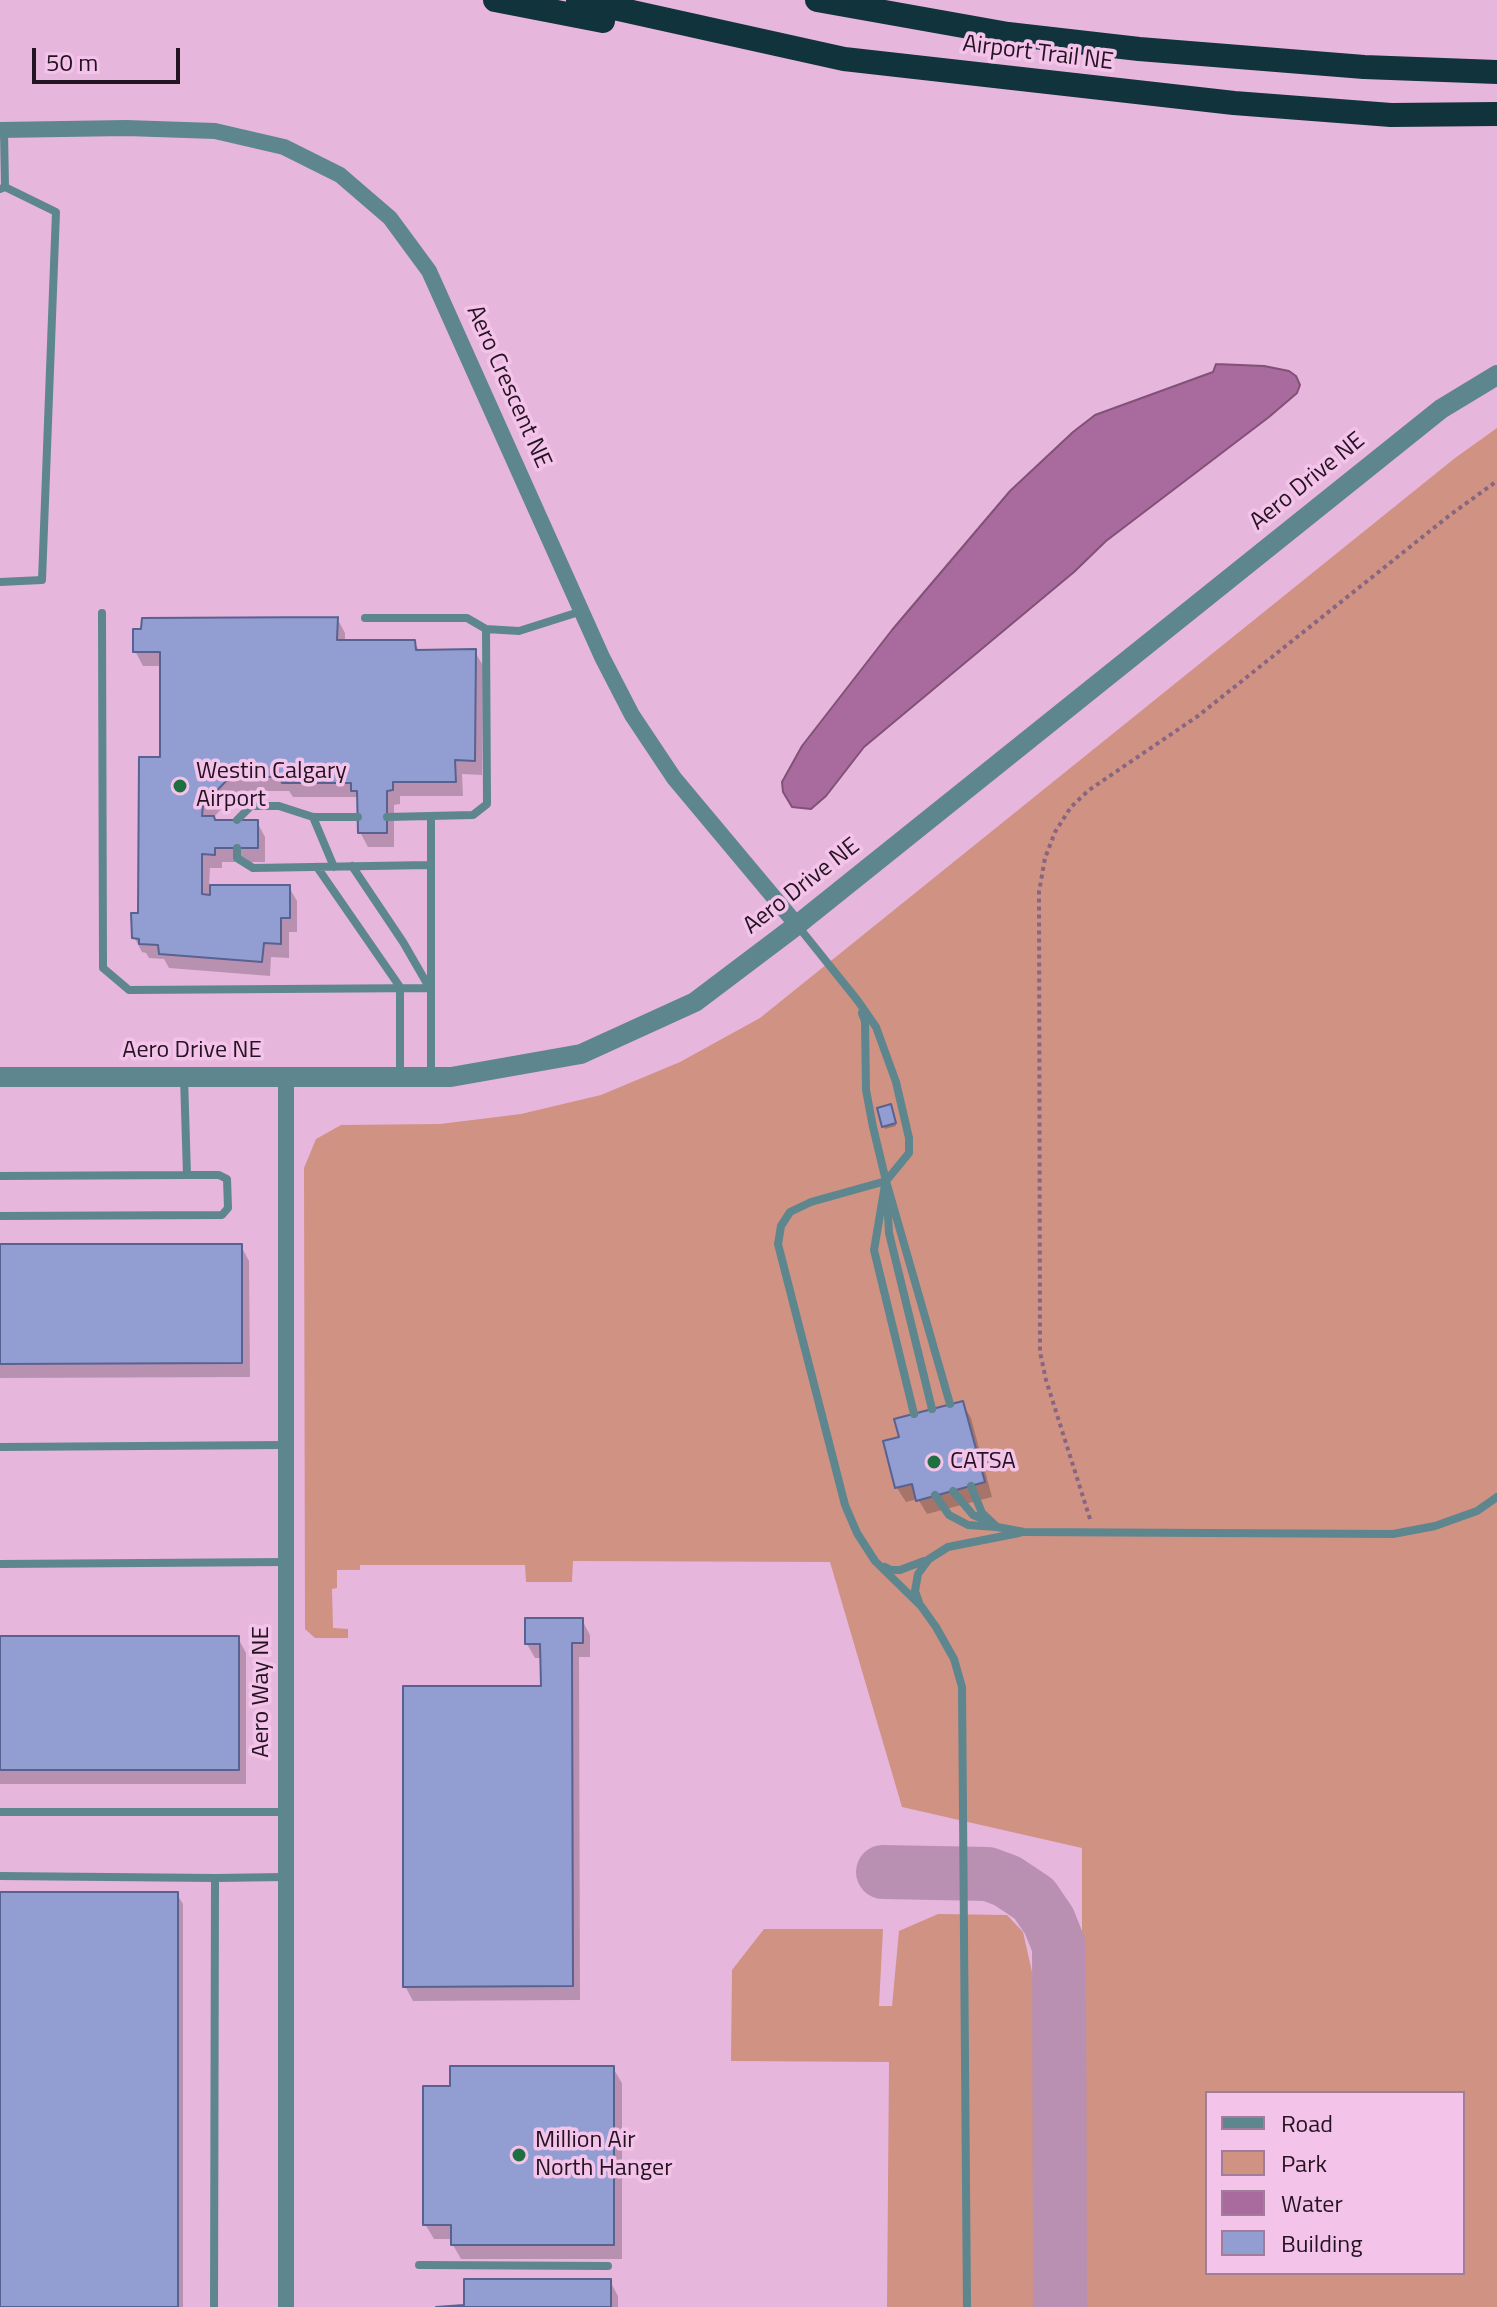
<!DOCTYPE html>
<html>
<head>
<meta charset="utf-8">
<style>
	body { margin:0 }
	#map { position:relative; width:1497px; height:2307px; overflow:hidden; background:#e7b6dd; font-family:"Titillium Web",sans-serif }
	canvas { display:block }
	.legend { position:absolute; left:1205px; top:2091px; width:260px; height:184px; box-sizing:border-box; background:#f4c3ea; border:2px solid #a17d9a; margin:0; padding:10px 14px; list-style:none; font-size:24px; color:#241321 }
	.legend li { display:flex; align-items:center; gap:16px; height:40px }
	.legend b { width:40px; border:2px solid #a17d9a }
	.scale { position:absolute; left:32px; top:48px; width:148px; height:36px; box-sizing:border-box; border:4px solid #241321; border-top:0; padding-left:10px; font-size:24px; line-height:28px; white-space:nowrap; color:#241321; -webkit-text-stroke:6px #f4c3ea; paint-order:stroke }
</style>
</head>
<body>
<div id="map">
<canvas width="1497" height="2307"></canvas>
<ul class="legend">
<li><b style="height:10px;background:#5e868f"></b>Road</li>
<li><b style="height:22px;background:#d09283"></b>Park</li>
<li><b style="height:22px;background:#a96b9d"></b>Water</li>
<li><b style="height:22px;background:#929ed1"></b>Building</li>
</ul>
<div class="scale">50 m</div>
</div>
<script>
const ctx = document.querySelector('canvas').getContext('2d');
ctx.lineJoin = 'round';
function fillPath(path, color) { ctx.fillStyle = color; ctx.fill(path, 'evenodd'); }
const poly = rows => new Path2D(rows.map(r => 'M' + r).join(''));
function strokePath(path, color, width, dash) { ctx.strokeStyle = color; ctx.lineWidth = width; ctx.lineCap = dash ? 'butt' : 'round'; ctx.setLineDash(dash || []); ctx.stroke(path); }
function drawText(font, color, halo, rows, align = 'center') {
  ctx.font = font + ' "Titillium Web",sans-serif'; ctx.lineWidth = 7; ctx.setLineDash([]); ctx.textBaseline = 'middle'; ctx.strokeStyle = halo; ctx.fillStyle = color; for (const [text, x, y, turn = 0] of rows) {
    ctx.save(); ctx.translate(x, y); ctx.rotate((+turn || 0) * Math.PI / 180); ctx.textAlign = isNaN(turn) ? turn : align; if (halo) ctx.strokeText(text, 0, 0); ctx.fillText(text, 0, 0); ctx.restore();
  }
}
const green = poly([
	[1497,428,1497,2307,1082,2307,1082,1848,902,1807,830,1562,573,1561,572,1582,526,1582,525,1565,360,1565,360,1570,337,1570,337,1588,332,1589,333,1628,348,1629,348,1638,315,1638,305,1629,304,1168,316,1139,341,1125,440,1124,521,1114,601,1095,680,1062,760,1018,1455,458],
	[1207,2093,1463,2093,1463,2273,1207,2273],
	[938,1914,1007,1915,1023,1932,1037,1994,1038,2307,887,2307,889,2062,731,2061,732,1970,764,1929,883,1929,879,2006,892,2006,899,1931]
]);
const water = poly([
	[1216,364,1264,366,1289,371,1296,376,1300,385,1297,393,1269,417,1106,541,1074,572,864,747,826,796,811,809,792,807,783,792,782,782,802,746,892,630,1010,491,1073,432,1095,415,1213,372,1216,364]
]);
const shadow = poly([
	[337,618,345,633,345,642,414,642,420,652,474,651,483,665,482,775,462,774,463,796,400,796,400,804,394,805,394,847,368,847,360,832,360,802,356,797,293,797,289,791,238,791,213,818,215,822,257,822,265,837,265,862,222,862,222,868,210,868,209,887,289,887,297,901,297,932,289,932,289,958,271,957,270,976,169,968,164,959,149,958,146,953,142,952,134,937,140,915,162,759,162,666,143,666,135,651],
	[892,1109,896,1126,885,1129,879,1110],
	[0,1246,241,1246,249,1261,250,1377,0,1378],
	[962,1403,971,1418,992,1497,927,1514,918,1499,906,1502,897,1488,885,1443,901,1438],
	[582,1620,590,1635,590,1657,579,1657,580,2000,413,2001,405,1986,543,1688,542,1658,535,1658,527,1644],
	[0,1638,238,1638,246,1653,246,1784,0,1784],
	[0,1894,177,1894,183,1904,183,2307,0,2307],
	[613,2068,622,2083,622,2259,461,2259,453,2245,453,2239,434,2239,425,2224,452,2088],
	[610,2281,618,2296,618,2307,466,2307]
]);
const taxiway = poly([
	[883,1872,988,1874,1007,1881,1034,1899,1049,1921,1059,1946,1060,2307]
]);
const building = poly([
	[338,617,337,640,415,640,416,650,476,649,475,761,455,760,456,782,393,782,393,790,387,791,387,833,358,833,357,791,351,791,351,783,282,783,280,777,230,777,203,805,202,816,214,816,215,820,258,820,258,848,215,848,215,855,202,854,202,894,210,895,210,885,290,885,290,918,281,918,281,944,264,943,262,962,159,954,158,945,139,944,139,939,132,938,131,913,138,913,139,757,160,757,160,652,133,652,133,629,141,629,142,618,338,617],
	[891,1104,896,1123,882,1127,877,1108,891,1104],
	[0,1244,242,1244,242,1363,0,1364,0,1244],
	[963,1401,985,1482,916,1501,912,1484,895,1488,883,1441,899,1437,894,1419,963,1401],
	[525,1618,583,1618,583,1643,572,1643,573,1986,403,1987,403,1686,541,1686,540,1644,525,1644,525,1618],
	[0,1636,239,1636,239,1770,0,1770,0,1636],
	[0,1892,178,1892,178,2307,0,2307,0,1892],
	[450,2066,614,2066,614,2245,451,2245,451,2225,423,2225,423,2086,450,2086,450,2066],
	[464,2279,611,2279,611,2307,436,2307,464,2305,464,2279]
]);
const path = poly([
	[1090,1519,1046,1380,1040,1352,1039,892,1045,858,1055,832,1071,807,1089,790,1198,716,1450,515,1497,481]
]);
const service = poly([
	[4,131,5,187],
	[0,189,5,187,56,212,42,580,0,582],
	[102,613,103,968,129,990,430,988],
	[365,618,467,618,486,629,487,804,473,815,387,817],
	[486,629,519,631,582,611],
	[313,817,334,867],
	[237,820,251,806,279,806,313,817,358,817],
	[237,848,237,858,253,868,430,865],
	[352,866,403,942,429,987],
	[317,867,400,987,400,1076],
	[797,925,858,1001,876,1027,896,1082,909,1138,909,1153,886,1181,811,1202,790,1212,781,1226,778,1244,845,1505,857,1533,875,1561,921,1606,936,1627,954,1659,962,1687,967,2307],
	[862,1013,865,1021,866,1090,873,1127,886,1181,950,1404],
	[431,1077,431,817],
	[0,1176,187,1175],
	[885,1185,874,1250,914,1414],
	[887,1197,889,1233,932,1409],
	[0,1216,222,1215,228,1208,227,1179,219,1175,187,1175,184,1077],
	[0,1447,286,1445],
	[971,1486,982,1513,997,1527,1024,1532,1393,1534,1435,1526,1477,1511,1497,1497],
	[953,1491,973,1515,988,1521],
	[935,1495,949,1515,968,1525,997,1527],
	[0,1564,286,1562],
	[885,1567,891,1570,900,1570,924,1561],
	[919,1602,915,1591,918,1574,929,1559,948,1547,1019,1533],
	[0,1812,286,1812],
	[0,1876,215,1878],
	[419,2265,608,2266],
	[214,2307,215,1878,285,1877]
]);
const minor = poly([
	[0,130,126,128,215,131,284,147,340,175,390,218,429,271,602,657,632,715,674,778,797,925],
	[286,1077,286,2307]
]);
const tertiary = poly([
	[0,1077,451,1077,581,1054,695,1002,797,925,1441,409,1497,375]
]);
const motorway = poly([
	[495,0,603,21],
	[578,0,844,59,1234,103,1391,115,1497,114],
	[817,0,1008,34,1139,49,1364,67,1497,72]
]);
const markers = [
	[180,786,8,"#1e7041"],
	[934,1462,8,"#1e7041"],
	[519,2155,8,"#1e7041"]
];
const streetNames = [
	["Airport Trail NE",1038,54,7],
	["Aero Crescent NE",508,387,66],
	["Aero Drive NE",1308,482,-39],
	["Aero Drive NE",802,887,-38],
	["Aero Drive NE",192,1051],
	["Aero Way NE",262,1692,-90]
];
const poiNames = [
	["Westin Calgary",196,772],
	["Airport",196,800],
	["CATSA",950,1462],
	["Million Air",535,2141],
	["North Hanger",535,2169]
];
fillPath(green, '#d09283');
fillPath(water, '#a96b9d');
strokePath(water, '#815178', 2);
fillPath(shadow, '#0003');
strokePath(taxiway, '#b990b1', 54);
fillPath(building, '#929ed1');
strokePath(building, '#586291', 2);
strokePath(path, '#876681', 4, [4, 4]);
strokePath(service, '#5e868f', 8);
strokePath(minor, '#5e868f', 16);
strokePath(tertiary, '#5e868f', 20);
strokePath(motorway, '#11333b', 24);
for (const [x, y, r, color] of markers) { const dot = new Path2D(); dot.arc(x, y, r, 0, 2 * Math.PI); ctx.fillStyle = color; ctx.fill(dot); strokePath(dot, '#f4c3ea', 3); }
drawText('24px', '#241321', '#f4c3ea', streetNames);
drawText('24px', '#241321', '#f4c3ea', poiNames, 'left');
</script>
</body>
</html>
